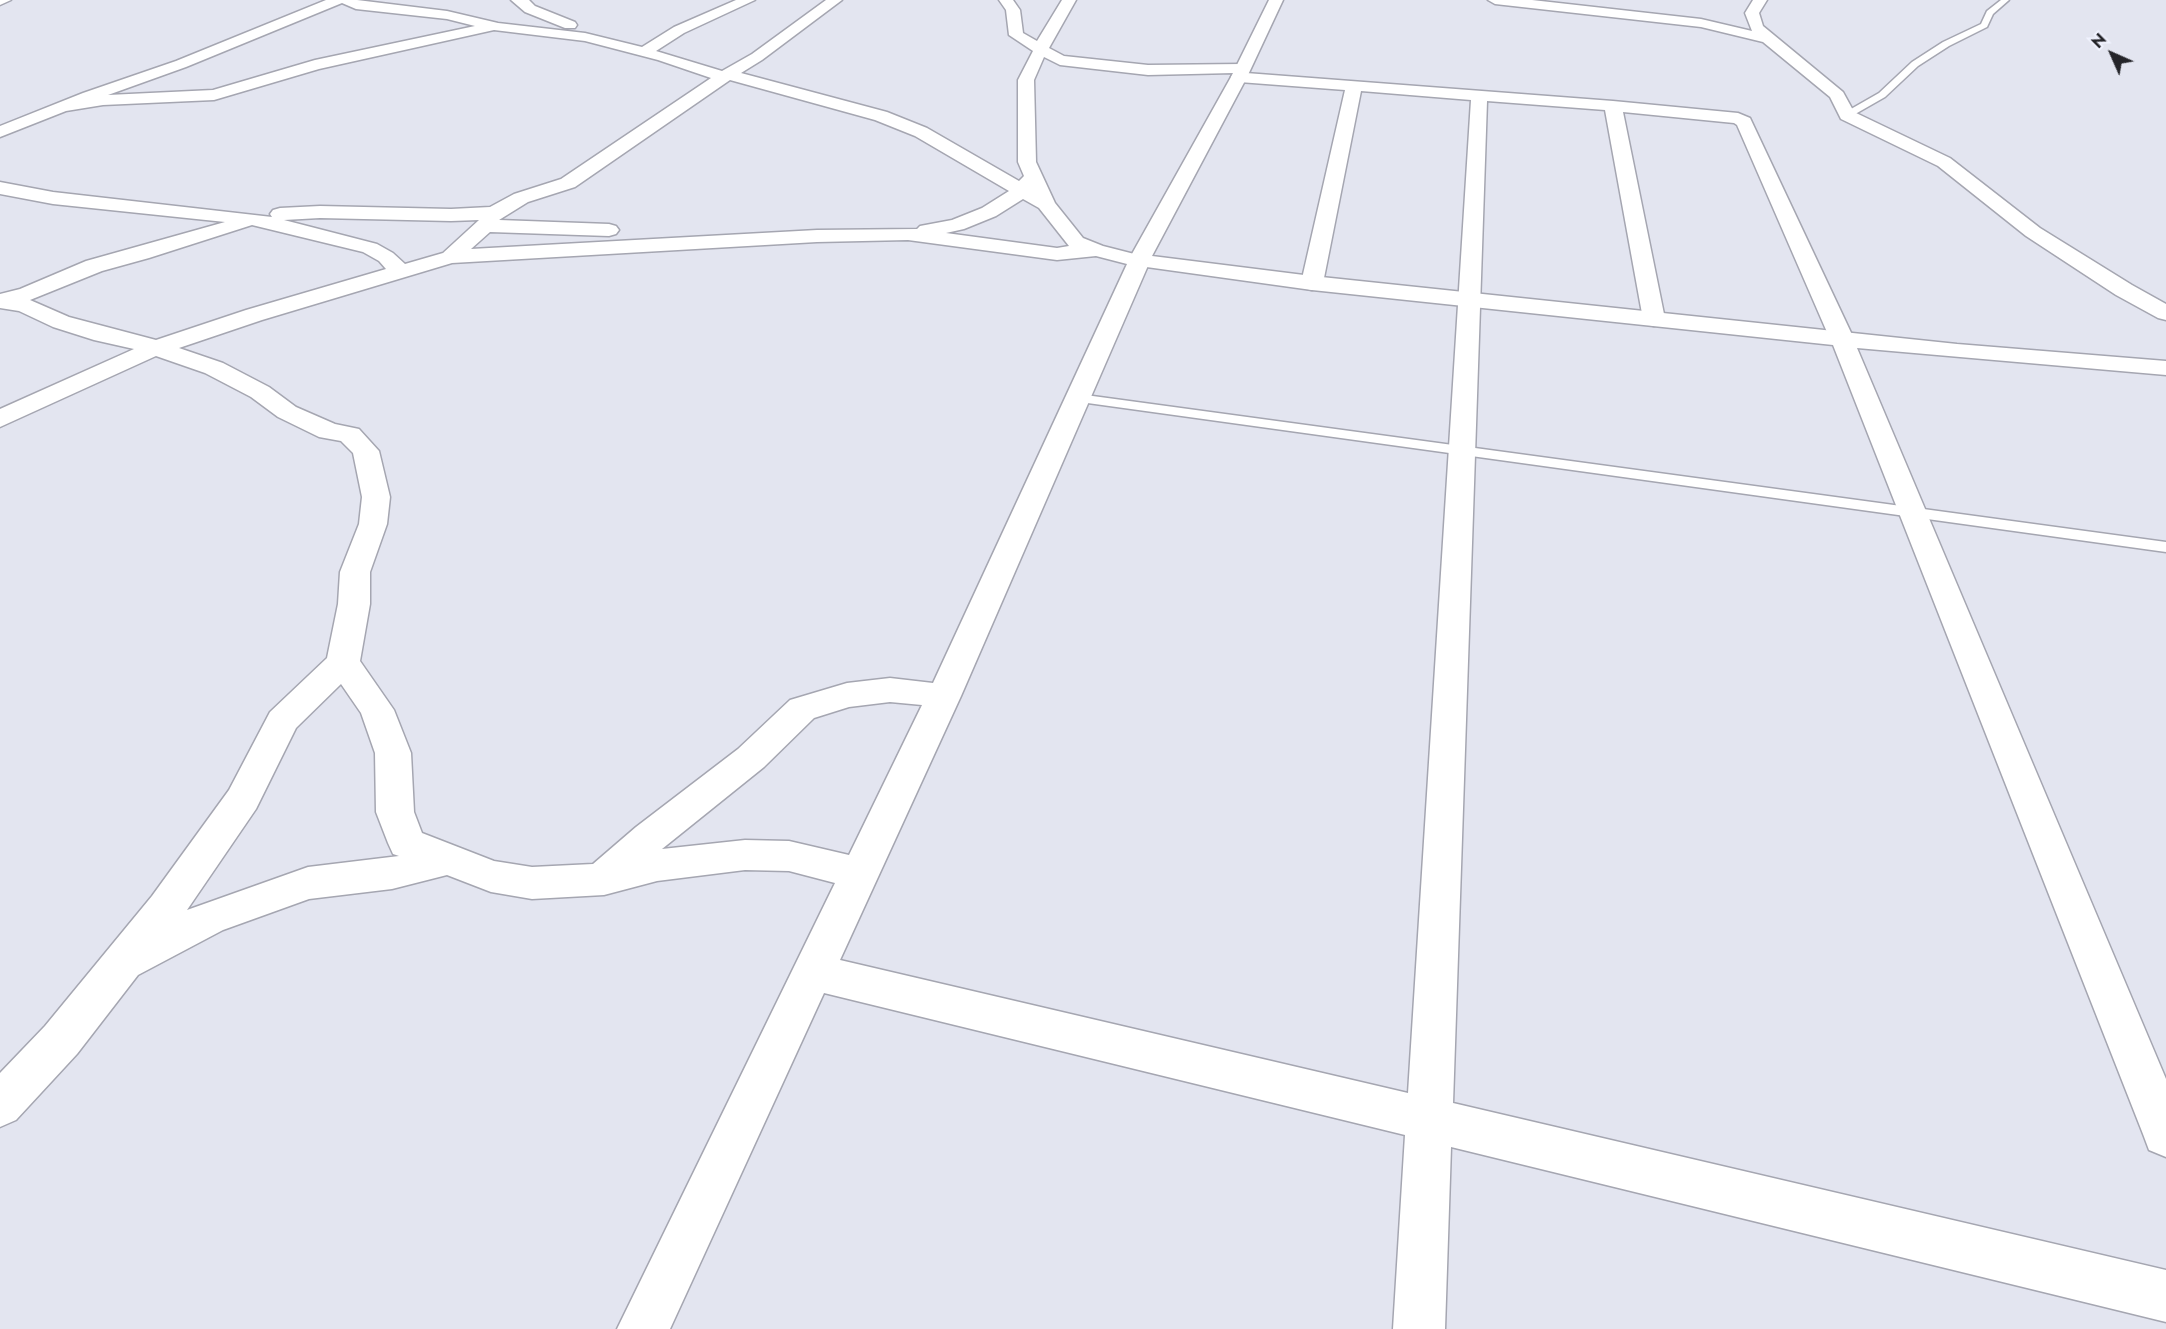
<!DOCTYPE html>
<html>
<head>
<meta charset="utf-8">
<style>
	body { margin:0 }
	#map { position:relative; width:2166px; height:1329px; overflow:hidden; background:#e3e5f0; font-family:Jost,sans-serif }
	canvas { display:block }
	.north { position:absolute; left:2082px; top:24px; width:60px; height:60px; -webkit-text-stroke:4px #f0f2fe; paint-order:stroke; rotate:315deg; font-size:16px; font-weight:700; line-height:24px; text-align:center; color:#242429 }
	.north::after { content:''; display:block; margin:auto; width:21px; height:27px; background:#242429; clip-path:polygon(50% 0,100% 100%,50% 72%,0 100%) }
</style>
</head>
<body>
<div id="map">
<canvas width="2166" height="1329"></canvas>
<div class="north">N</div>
</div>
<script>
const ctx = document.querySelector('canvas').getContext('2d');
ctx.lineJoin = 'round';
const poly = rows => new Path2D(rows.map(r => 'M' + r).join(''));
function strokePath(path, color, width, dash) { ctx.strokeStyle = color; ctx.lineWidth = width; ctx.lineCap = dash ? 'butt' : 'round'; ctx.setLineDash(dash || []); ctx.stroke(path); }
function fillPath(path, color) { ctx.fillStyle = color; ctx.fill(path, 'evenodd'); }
const lane = poly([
	[2001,0,2009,0,1993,14,1987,27,1949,46,1918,66,1885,97,1850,117,1844,117,1844,113,1879,93,1912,62,1943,42,1981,24,1987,11,2001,0],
	[1078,394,2166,542,2166,552,1073,401,1071,398,1078,394]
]);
const street = poly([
	[0,0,11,0,0,5,0,0],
	[326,0,357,0,447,11,498,23,585,33,642,47,674,27,736,0,755,0,684,33,656,51,722,71,752,54,826,0,842,0,762,60,741,73,887,112,927,128,1019,181,1024,176,1018,162,1018,80,1033,51,1009,35,1006,10,999,0,1013,0,1020,10,1023,33,1037,41,1062,0,1076,0,1049,48,1064,56,1148,65,1242,64,1250,69,1246,73,1613,101,1738,113,1750,118,1854,339,1850,344,1842,346,1834,344,1830,339,1737,125,1734,123,1623,112,1665,319,1662,324,1654,326,1646,324,1643,319,1605,110,1487,101,1453,1103,2166,1270,2166,1322,1451,1147,1445,1329,1393,1329,1405,1135,824,993,670,1329,617,1329,835,883,789,871,745,870,657,881,604,895,532,899,491,892,447,875,392,889,309,899,223,930,138,975,77,1054,16,1120,0,1127,0,1073,45,1026,152,896,229,790,270,712,327,658,338,604,340,572,359,524,362,497,353,453,341,441,319,437,278,417,251,397,205,373,156,356,0,427,0,409,134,349,94,340,53,327,19,311,0,308,0,294,20,289,86,261,225,222,53,204,0,194,0,182,53,192,272,217,270,214,273,210,280,208,320,206,451,209,490,207,514,194,561,179,711,78,658,60,585,41,494,30,319,69,214,100,103,105,66,111,0,137,0,126,83,93,176,61,326,0],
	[342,3,356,9,447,19,475,26,315,60,213,90,108,95,186,67,342,3],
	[1044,57,1060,65,1148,75,1234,73,1231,77,1239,82,1345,90,1301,283,1304,288,1312,290,1320,288,1323,283,1361,91,1471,100,1408,1093,840,960,961,696,1150,261,1146,257,1103,246,1083,238,1055,203,1036,162,1034,80,1044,57],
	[730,80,875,120,915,136,1009,191,982,208,952,220,920,226,917,229,817,230,471,249,490,232,609,236,616,234,619,230,616,226,609,224,499,220,528,202,575,187,730,80],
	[1023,199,1039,208,1069,246,1057,248,946,233,964,229,996,216,1023,199],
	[320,218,451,221,479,220,443,253,405,264,393,253,377,244,284,220,320,218],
	[252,225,363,252,379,261,386,269,246,310,156,340,69,317,30,300,102,271,149,258,252,225],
	[908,240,1057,260,1096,256,1127,264,933,683,890,678,847,683,790,700,738,749,636,827,593,864,532,867,494,861,422,833,414,812,411,753,394,710,360,661,370,604,370,572,387,524,390,497,379,451,359,429,335,424,296,407,269,387,223,363,179,348,262,320,452,263,817,242,908,240],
	[341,684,361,713,375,753,376,812,388,843,393,854,399,856,308,867,187,910,256,809,296,728,341,684],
	[890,702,922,705,849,855,789,841,745,840,662,849,764,767,814,718,849,707,890,702],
	[511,0,529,0,535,6,575,22,577,25,575,28,565,28,525,12,511,0],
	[1488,0,1532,0,1701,19,1752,31,1745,13,1753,0,1767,0,1759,13,1763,26,1843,92,1854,112,1950,158,2040,228,2132,285,2166,304,2166,320,2158,318,2116,295,2026,236,1938,166,1841,119,1830,97,1763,42,1701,27,1495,4,1488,0]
]);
const secondary = poly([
	[1269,0,1283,0,1247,77,1152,256,1312,276,1957,344,2166,361,2166,375,1857,348,2166,1079,2166,1157,2149,1150,2143,1134,1833,345,1312,290,1132,265,1128,261,1231,77,1269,0]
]);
strokePath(lane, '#a5a6b1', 3);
strokePath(street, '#a5a6b1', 3);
strokePath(secondary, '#a5a6b1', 3);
fillPath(lane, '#fff');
fillPath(street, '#fff');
fillPath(secondary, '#fff');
</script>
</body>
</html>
